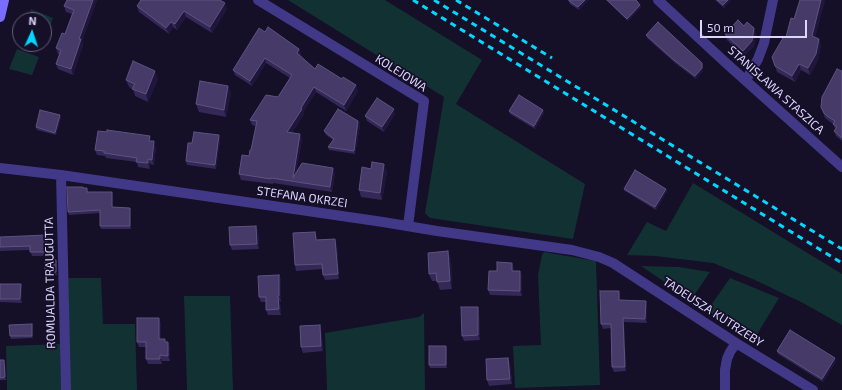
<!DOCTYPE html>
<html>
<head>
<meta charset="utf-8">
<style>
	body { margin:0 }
	#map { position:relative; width:842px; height:390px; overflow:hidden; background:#150f28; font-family:"Exo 2",sans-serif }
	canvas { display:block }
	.north { position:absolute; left:12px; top:12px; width:40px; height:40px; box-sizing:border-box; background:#150f28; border:1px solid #655f7e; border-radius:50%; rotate:3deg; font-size:11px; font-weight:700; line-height:16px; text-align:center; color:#ddd6ff }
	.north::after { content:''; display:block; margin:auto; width:14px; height:18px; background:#02d7ff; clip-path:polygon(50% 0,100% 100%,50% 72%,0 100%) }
	.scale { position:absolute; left:700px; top:20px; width:107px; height:18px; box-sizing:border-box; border:2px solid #ddd6ff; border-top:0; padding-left:5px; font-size:12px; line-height:14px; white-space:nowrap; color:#ddd6ff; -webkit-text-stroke:3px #150f28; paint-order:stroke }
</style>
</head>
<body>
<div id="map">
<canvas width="842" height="390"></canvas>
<div class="north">N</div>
<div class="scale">50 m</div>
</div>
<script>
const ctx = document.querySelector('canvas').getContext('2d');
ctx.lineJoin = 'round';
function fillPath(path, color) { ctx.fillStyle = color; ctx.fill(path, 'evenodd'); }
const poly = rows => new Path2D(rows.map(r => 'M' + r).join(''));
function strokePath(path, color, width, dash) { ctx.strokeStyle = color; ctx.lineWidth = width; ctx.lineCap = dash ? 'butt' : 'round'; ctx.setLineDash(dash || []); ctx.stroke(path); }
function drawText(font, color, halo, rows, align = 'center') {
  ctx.font = font + ' "Exo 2",sans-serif'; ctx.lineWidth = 3.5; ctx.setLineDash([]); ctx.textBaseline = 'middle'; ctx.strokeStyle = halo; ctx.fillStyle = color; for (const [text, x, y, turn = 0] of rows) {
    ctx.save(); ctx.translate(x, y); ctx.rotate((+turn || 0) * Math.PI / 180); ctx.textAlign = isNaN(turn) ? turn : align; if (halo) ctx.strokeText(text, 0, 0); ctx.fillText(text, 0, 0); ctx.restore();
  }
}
const green = poly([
	[288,0,385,0,482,60,456,104,585,184,573,239,430,218,425,213,444,97],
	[31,9,53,18,44,43,44,20,28,20],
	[17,49,39,57,32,75,9,69],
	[693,183,842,274,842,325,803,303,755,280,713,263,655,256,627,255,647,222,666,231],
	[544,252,596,261,600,385,515,388,513,346,541,345,538,275,542,255],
	[641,266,679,267,710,272,691,300],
	[68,278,101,278,103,324,135,324,137,390,70,390],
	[730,278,779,298,753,341,707,311],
	[184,296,230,296,233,390,187,390],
	[424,313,425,390,327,390,325,333,419,317],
	[60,344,61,390,7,390,6,346]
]);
const street = poly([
	[258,0,424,101,408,226],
	[658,0,726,63,842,167],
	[746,80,758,59,764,43,773,0],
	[0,168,61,175,383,222,437,231,572,250,599,257,613,263,736,343,813,390],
	[61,175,66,390],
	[725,390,725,370,727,359,730,352,736,343]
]);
const secondary = poly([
	[0,17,4,0]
]);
const rail = poly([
	[413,0,842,263],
	[434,0,842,249],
	[456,0,552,58]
]);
const wall = poly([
	[97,0,82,41,83,45,73,75,58,69,56,64,60,54,58,54,56,48,65,34,72,14,66,12,64,6],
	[569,0,588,0,579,10,570,4],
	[606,0,636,0,640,5,641,7,628,21],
	[715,0,731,0,724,8],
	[825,0,815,37,819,39,821,45,818,60,810,75,801,70,795,82,777,72,775,66,794,19],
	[137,6,227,9,212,33,186,17,177,30,173,27,169,34,139,12],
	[744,26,754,28,756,33,754,46,744,56,727,40,725,34],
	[265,32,299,49,301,54,300,56,315,69,358,91,346,111,316,92,303,112,304,114,292,133,302,139,296,172,333,168,335,174,332,192,273,183,273,184,241,180,239,174,249,156,251,150,256,126,252,125,250,120,278,97,290,78,266,63,252,86,235,75,233,70],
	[646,35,703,65,703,71,696,79,675,63,647,38],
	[842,71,842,141,836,136,834,131,835,129,833,124,825,118,821,107],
	[158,79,148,102,135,96,133,89,129,87,126,80],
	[228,86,231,93,226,117,199,112,196,104],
	[543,110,544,113,535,129,510,114,509,111],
	[395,114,384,132,367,121,365,116],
	[61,117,56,135,37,130,36,127],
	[358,121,360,125,355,154,329,150,328,147,333,140,326,135,324,131],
	[219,135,220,140,216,169,187,165,186,161],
	[152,141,156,147,154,165,150,164,150,169,138,167,137,162,106,158,105,156,97,155,95,150],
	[384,164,387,172,382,200,361,197,359,190,371,169],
	[83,187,84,188,88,191,88,192,113,195,113,207,130,208,131,210,131,229,101,229,100,226,100,213,69,215,68,212],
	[624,189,666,189,667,191,656,210,625,191],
	[256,226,258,231,259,249,232,250,230,245],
	[315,232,317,238,317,240,337,244,339,279,325,280,323,275,323,269,296,271,295,265],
	[0,237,48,239,49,256,32,256,30,250,0,251,0,284,21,284,22,288,22,303,0,302],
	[451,259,452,289,440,290,437,281,432,281,429,274],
	[56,260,57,263,57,275,46,274,45,271],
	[514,268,514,271,520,271,522,276,522,296,490,295,488,290,497,271],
	[279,275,281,280,281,301,280,302,281,315,268,315,266,310,266,302,261,302,259,297],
	[620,296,620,300,647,305,647,323,624,322,626,371,614,372,612,367,611,328,603,329,601,324],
	[478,307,479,312,480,340,464,341,462,336],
	[161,323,161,339,166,342,170,347,170,361,162,361,162,364,148,364,146,359,146,347,139,347,137,342],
	[33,327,33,338,11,339,10,336],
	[321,330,323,351,303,353,301,347],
	[447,348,447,368,430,368,429,365],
	[777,351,836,361,823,382,778,354],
	[508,358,510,363,512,384,489,386,487,380],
	[0,360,5,363,6,380,0,380]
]);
const shadedWall = poly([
	[93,0,97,0,82,41,83,45,73,75,71,69,79,39],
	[585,0,588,0,579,10,578,7],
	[728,0,731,0,724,8,723,5],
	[821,0,825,0,814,42,812,36],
	[225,3,227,9,212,33,210,27],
	[640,5,641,7,628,21,627,19],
	[184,11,186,17,177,30,175,24],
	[171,22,173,27,169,34,166,28],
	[754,28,756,33,754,46,744,56,743,51],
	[819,39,821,45,818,60,810,75,808,68],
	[299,49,301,54,299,58,297,53],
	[265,58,266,63,252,86,250,81],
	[702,63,703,65,703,71,696,79,695,76],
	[799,64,801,70,795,82,792,76],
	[155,71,158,79,148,102,146,94],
	[356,85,358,91,346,111,344,105],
	[228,86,231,93,226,117,224,110],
	[314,87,316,92,303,112,304,114,289,138,287,132,301,108],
	[394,109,395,114,384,132,382,127],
	[543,110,544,113,535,129,534,126],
	[60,115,61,117,56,135,55,133],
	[358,121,360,125,355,154,354,151],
	[300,134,302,139,295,182,293,178],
	[219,135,220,140,216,169,215,165],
	[154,141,156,147,154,165,152,160],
	[148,159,150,164,150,169,148,163],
	[384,164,387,172,382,200,380,193],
	[333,168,335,174,332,192,330,187],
	[666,189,667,191,656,210,655,207],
	[112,192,113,195,113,210,112,207],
	[130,208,131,210,131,229,130,226],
	[256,226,258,231,259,249,257,244],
	[315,232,317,238,318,245,316,240],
	[47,235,48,239,49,256,47,252],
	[335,239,337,244,339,279,338,274],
	[448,251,451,259,452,289,450,281],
	[56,260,57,263,57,275,56,272],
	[512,263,514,268,514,276,512,271],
	[520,271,522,276,522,296,520,291],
	[279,275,281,280,281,301,279,296],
	[21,284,22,288,22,303,20,299],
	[619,291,620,296,620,304,619,300],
	[278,296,280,302,281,315,279,309],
	[646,301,647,305,647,323,645,319],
	[478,307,479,312,480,340,478,335],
	[159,318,161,323,161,344,159,339],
	[623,318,624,322,626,371,625,367],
	[32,324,33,327,33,338,32,336],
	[320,325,321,330,323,351,321,346],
	[168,342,170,347,170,361,168,356],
	[446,346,447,348,447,368,446,365],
	[160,355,162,361,162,364,160,359],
	[508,358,510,363,512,384,510,379],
	[835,358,836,361,823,382,822,379],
	[4,360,5,363,6,380,5,377]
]);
const building = poly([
	[67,0,93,0,79,39,81,39,71,69,56,64,61,50,56,48,62,33,65,34,74,10,64,6,67,0],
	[141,0,220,0,225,3,210,27,184,11,175,24,171,22,166,28,137,6,141,0],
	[569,0,585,0,578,7,569,1,569,0],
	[607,0,636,0,640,5,627,19,607,0],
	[717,0,728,0,723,5,717,0],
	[800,0,821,0,812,36,819,39,816,54,808,68,799,64,792,76,775,66,772,57,783,38,786,37,791,18,794,19,800,0],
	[738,20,744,26,747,22,754,28,752,41,743,51,725,34,738,20],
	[658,22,702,63,702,68,695,76,674,60,646,35,658,22],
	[268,27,299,49,297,53,315,69,318,64,342,79,343,77,356,85,344,105,314,87,301,108,302,109,287,132,300,134,293,178,302,163,333,168,330,187,271,178,271,179,239,174,242,155,249,156,250,150,251,150,257,121,250,120,266,95,278,97,292,75,265,58,250,81,233,70,259,28,265,32,268,27],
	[133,61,155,71,146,94,132,89,135,84,126,80,133,61],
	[837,69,842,71,842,138,834,131,837,127,833,124,835,121,827,116,824,113,821,107,822,97,837,69],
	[200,81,228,86,224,110,196,104,200,81],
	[519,95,543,110,534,126,509,111,519,95],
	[377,98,394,109,382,127,365,116,377,98],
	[338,109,358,121,354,151,328,147,334,139,324,131,338,109],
	[40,110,60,115,55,133,36,127,40,110],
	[107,130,150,136,149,141,154,141,152,160,148,159,148,163,136,162,137,158,104,153,104,151,95,150,98,131,107,132,107,130],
	[194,132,219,135,215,165,186,161,188,143,192,143,194,132],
	[372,162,384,164,380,193,359,190,362,167,371,169,372,162],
	[635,170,666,189,655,207,624,189,635,170],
	[67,187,83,187,83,188,87,188,87,192,112,192,112,207,130,208,130,226,100,226,100,210,68,212,67,187],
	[256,226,257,244,230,245,229,227,256,226],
	[315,232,316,240,335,239,338,274,323,275,322,264,295,265,293,233,315,232],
	[47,235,47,252,30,252,30,246,0,247,0,237,47,235],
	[448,251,450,281,437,282,436,273,429,274,428,253,448,251],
	[45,260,56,260,56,272,45,271,45,260],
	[497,262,512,263,512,271,520,271,520,291,488,290,489,271,497,271,497,262],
	[279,275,279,296,278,296,279,309,266,310,266,297,259,297,258,276,279,275],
	[0,284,21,284,20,299,0,299,0,284],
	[600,291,619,291,619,300,646,301,645,319,623,318,625,367,612,367,611,324,601,324,600,291],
	[461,307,478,307,478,335,462,336,461,307],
	[137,318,159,318,159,339,165,339,165,342,168,342,168,356,160,355,160,359,146,359,146,342,137,342,137,318],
	[32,324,32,336,10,336,9,325,32,324],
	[320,325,321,346,301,347,300,326,320,325],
	[790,330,835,358,822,379,777,351,790,330],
	[429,346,446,346,446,365,429,365,429,346],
	[508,358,510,379,487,380,486,359,508,358],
	[0,360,4,360,5,377,0,378,0,360]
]);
const streetNames = [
	["KOLEJOWA",401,73,32],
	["STANISŁAWA STASZICA",776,90,42],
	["STEFANA OKRZEI",302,197,8],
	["ROMUALDA TRAUGUTTA",50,283,-91],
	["TADEUSZA KUTRZEBY",713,312,33]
];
fillPath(green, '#123132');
strokePath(street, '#413988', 10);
strokePath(secondary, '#796dff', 10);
strokePath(rail, '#02d7ff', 3, [6, 5]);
fillPath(wall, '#342856');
fillPath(shadedWall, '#20163c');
fillPath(building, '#463b68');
strokePath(building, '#5e5380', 1);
drawText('12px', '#ddd6ff', '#150f28', streetNames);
</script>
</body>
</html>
